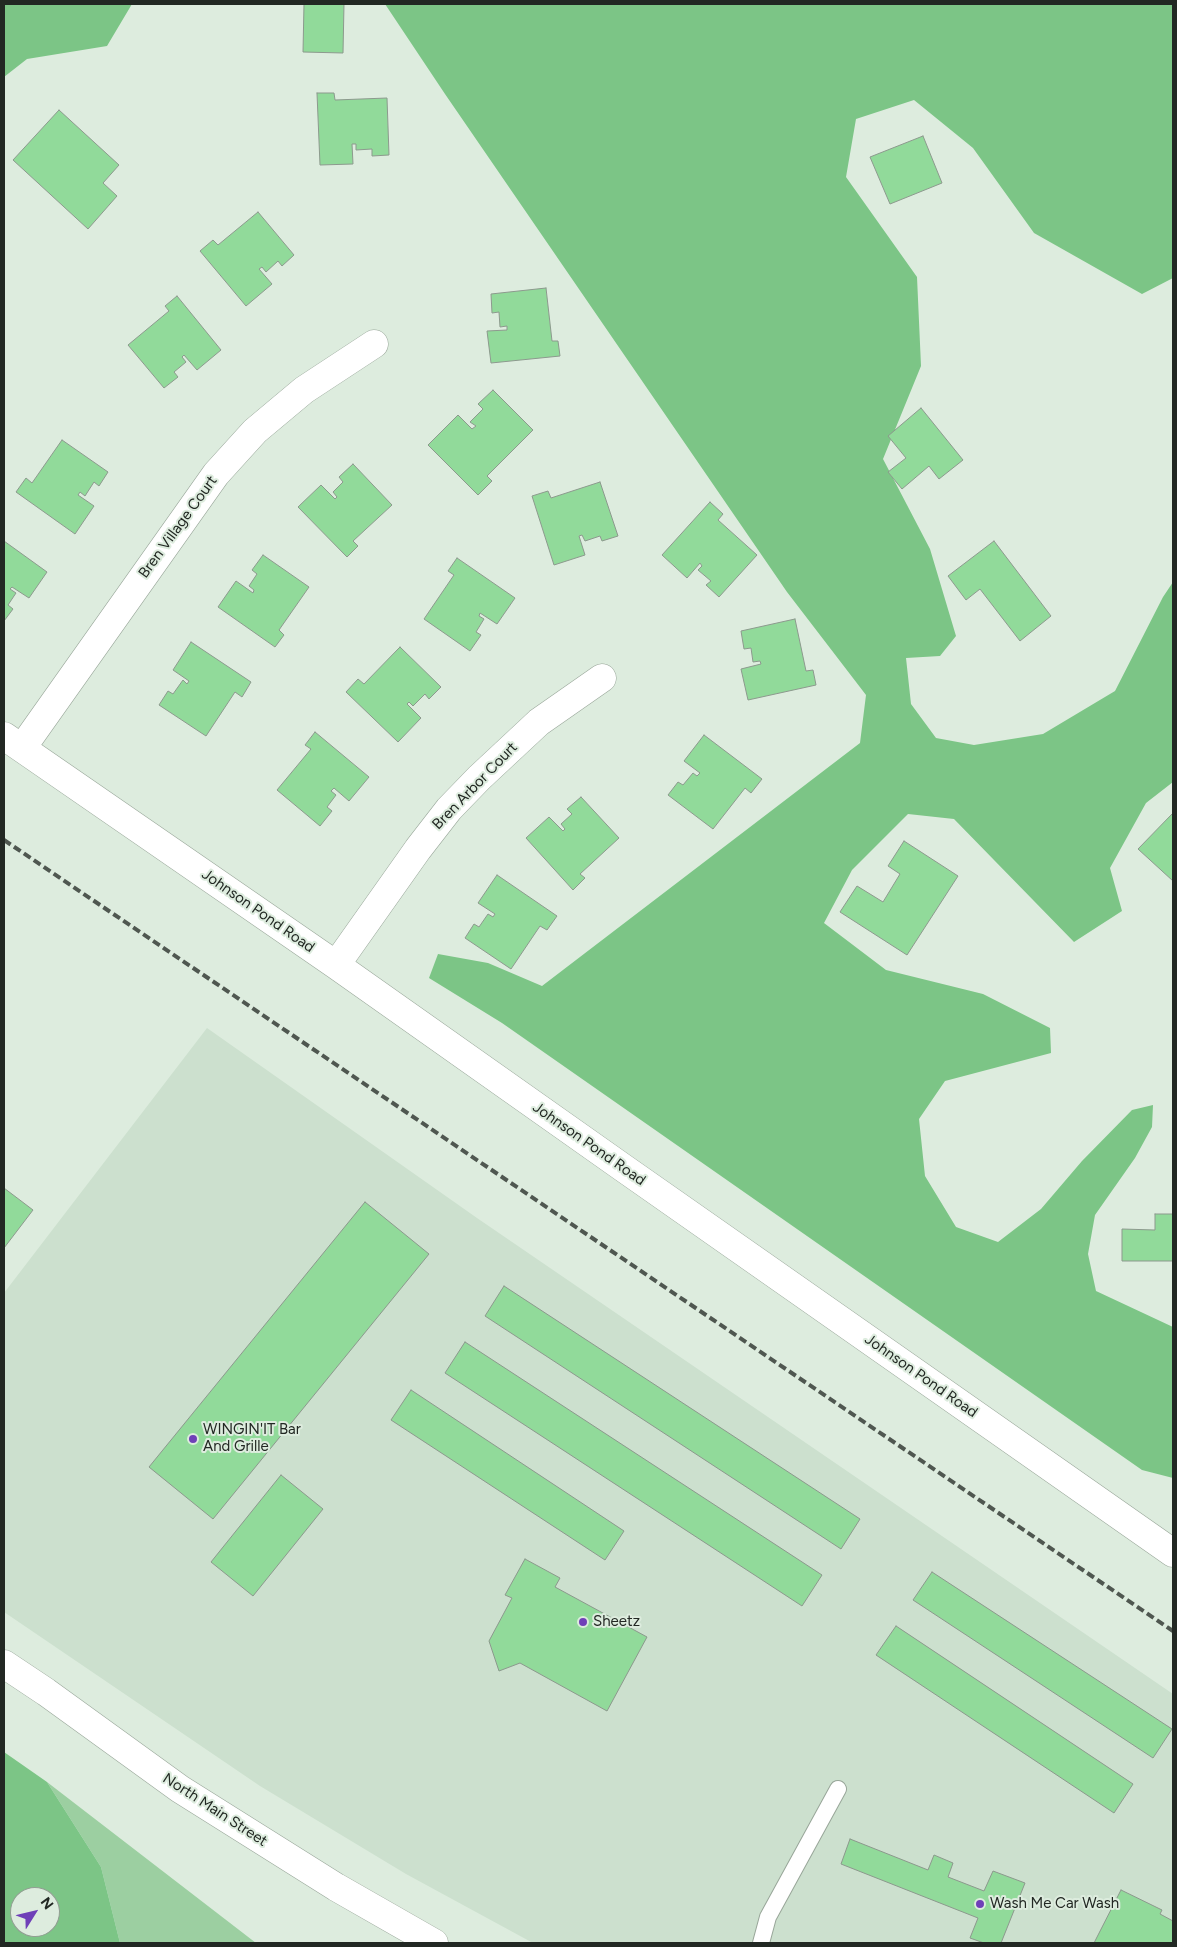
<!DOCTYPE html>
<html>
<head>
<meta charset="utf-8">
<style>
	body { margin:0 }
	#map { position:relative; width:1177px; height:1947px; overflow:hidden; background:#ddecde; font-family:Figtree,sans-serif }
	canvas { display:block }
	.frame { position:absolute; inset:0; border:5px solid #222823; pointer-events:none }
	.north { position:absolute; left:10px; top:1887px; width:50px; height:50px; box-sizing:border-box; background:#ddecde; border:1px solid #929e93; border-radius:50%; rotate:54deg; font-size:14px; font-weight:700; line-height:20px; text-align:center; color:#222823 }
	.north::after { content:''; display:block; margin:auto; width:18px; height:22px; background:#6f40b8; clip-path:polygon(50% 0,100% 100%,50% 72%,0 100%) }
</style>
</head>
<body>
<div id="map">
<canvas width="1177" height="1947"></canvas>
<div class="frame"></div>
<div class="north">N</div>
</div>
<script>
const ctx = document.querySelector('canvas').getContext('2d');
ctx.lineJoin = 'round';
function fillPath(path, color) { ctx.fillStyle = color; ctx.fill(path, 'evenodd'); }
const poly = rows => new Path2D(rows.map(r => 'M' + r).join(''));
function strokePath(path, color, width, dash) { ctx.strokeStyle = color; ctx.lineWidth = width; ctx.lineCap = dash ? 'butt' : 'round'; ctx.setLineDash(dash || []); ctx.stroke(path); }
function drawText(font, color, halo, rows, align = 'center') {
  ctx.font = font + ' Figtree,sans-serif'; ctx.lineWidth = 4; ctx.setLineDash([]); ctx.textBaseline = 'middle'; ctx.strokeStyle = halo; ctx.fillStyle = color; for (const [text, x, y, turn = 0] of rows) {
    ctx.save(); ctx.translate(x, y); ctx.rotate((+turn || 0) * Math.PI / 180); ctx.textAlign = isNaN(turn) ? turn : align; if (halo) ctx.strokeText(text, 0, 0); ctx.fillText(text, 0, 0); ctx.restore();
  }
}
const built = poly([
	[207,1028,477,1218,1173,1694,1173,1943,533,1943,406,1874,260,1786,4,1612,4,1293]
]);
const green = poly([
	[47,1782,256,1943,120,1943,101,1867]
]);
const forest = poly([
	[4,4,132,4,107,46,27,59,4,77],
	[385,4,1173,4,1173,278,1142,294,1034,233,973,148,914,100,856,119,846,177,917,277,921,366,883,459,930,549,956,636,940,656,906,658,911,704,936,738,974,745,1043,734,1115,691,1163,597,1173,582,1173,782,1146,803,1110,868,1122,911,1074,942,954,819,908,814,852,870,824,923,886,970,983,994,1050,1028,1051,1053,945,1081,919,1119,925,1176,956,1227,998,1242,1041,1209,1082,1161,1132,1110,1153,1105,1152,1127,1135,1158,1095,1215,1088,1254,1096,1291,1173,1327,1173,1478,1142,1470,502,1023,429,978,438,954,488,963,542,986,860,743,866,695,787,592,445,94],
	[4,1752,47,1782,101,1867,120,1943,4,1943],
	[20,1897,50,1897,50,1927,20,1927]
]);
const building = poly([
	[304,4,344,4,343,53,303,52,304,4],
	[317,93,334,93,335,100,387,98,389,155,372,156,372,149,356,150,356,144,352,144,353,164,320,165,317,93],
	[59,110,119,165,103,183,117,196,88,229,13,160,59,110],
	[923,136,942,183,890,204,870,157,923,136],
	[258,212,294,255,282,266,278,261,266,272,262,267,259,269,272,284,246,306,200,251,213,240,218,245,258,212],
	[546,288,552,341,558,341,560,356,491,363,487,331,507,330,507,326,500,327,499,312,492,313,491,294,546,288],
	[177,296,221,350,197,370,184,355,182,357,186,362,174,372,178,377,164,388,128,345,169,311,165,306,177,296],
	[493,390,533,430,487,476,492,481,478,495,428,445,458,415,472,429,476,426,470,422,483,409,478,404,493,390],
	[921,408,963,460,939,479,929,466,902,489,888,472,906,458,888,436,921,408],
	[62,440,108,472,99,486,94,482,85,496,80,492,78,495,94,506,75,534,16,492,26,478,32,483,62,440],
	[353,464,392,505,353,541,358,546,347,557,298,507,321,485,335,499,337,497,333,492,343,482,339,477,353,464],
	[600,482,618,536,602,541,600,536,585,541,582,535,579,536,585,555,554,565,532,496,548,491,551,498,600,482],
	[710,502,723,514,718,520,757,555,719,597,706,585,711,581,698,570,702,566,700,563,687,578,662,555,710,502],
	[4,541,47,572,29,598,12,587,10,589,16,593,8,605,13,609,4,621,4,541],
	[994,541,1051,616,1020,641,980,589,966,600,948,576,994,541],
	[263,555,309,587,279,630,284,635,275,647,218,607,236,581,253,593,254,590,249,586,257,574,252,570,263,555],
	[457,558,515,598,497,624,480,613,479,616,484,619,476,632,481,635,470,651,424,619,454,575,448,571,457,558],
	[795,619,806,671,813,670,816,685,748,700,741,669,761,664,760,661,753,662,751,648,744,649,741,631,795,619],
	[191,642,251,682,242,697,235,692,206,736,159,705,168,691,173,694,183,680,187,684,189,681,173,670,191,642],
	[400,647,441,687,429,699,425,694,413,706,409,702,407,704,421,718,398,742,346,692,358,679,364,684,400,647],
	[315,732,369,777,349,801,334,788,331,791,336,795,327,807,332,811,320,826,277,790,311,749,305,745,315,732],
	[704,735,762,779,751,793,745,788,713,829,668,795,678,782,683,785,693,773,697,776,700,773,684,761,704,735],
	[581,797,619,838,580,874,585,878,573,890,526,838,549,817,563,831,565,829,561,824,572,814,567,809,581,797],
	[1173,813,1173,881,1138,849,1173,813],
	[904,841,958,876,907,955,840,912,857,886,883,902,900,874,888,866,904,841],
	[497,875,557,916,547,930,540,926,511,969,465,938,474,924,479,927,488,914,493,917,495,914,478,903,497,875],
	[4,1188,33,1210,4,1248,4,1188],
	[365,1202,429,1254,213,1519,149,1467,365,1202],
	[1155,1214,1173,1214,1173,1261,1122,1261,1122,1229,1155,1230,1155,1214],
	[504,1286,860,1519,841,1549,485,1316,504,1286],
	[465,1342,822,1575,802,1606,445,1373,465,1342],
	[411,1390,624,1531,605,1560,391,1420,411,1390],
	[281,1475,323,1509,253,1596,211,1562,281,1475],
	[525,1559,560,1578,555,1587,647,1637,607,1711,520,1663,499,1671,489,1641,512,1598,505,1595,525,1559],
	[932,1572,1172,1729,1153,1758,913,1600,932,1572],
	[896,1626,1133,1784,1114,1813,876,1655,896,1626],
	[850,1839,928,1870,934,1855,953,1863,948,1877,984,1891,993,1871,1025,1883,1001,1943,984,1943,970,1938,978,1918,841,1864,850,1839],
	[1121,1890,1162,1910,1160,1914,1173,1921,1173,1943,1094,1943,1121,1890]
]);
const lane = poly([
	[761,1943,768,1917,838,1789]
]);
const street = poly([
	[4,736,336,965,622,1167,1173,1553],
	[22,748,216,474,255,431,304,390,374,344],
	[336,965,418,849,449,809,479,778,539,722,602,678]
]);
const highway = poly([
	[4,1664,46,1692,180,1789,336,1887,434,1943]
]);
const rail = poly([
	[4,840,1173,1631]
]);
const markers = [
	[193,1439,5,"#6f40b8"],
	[583,1622,5,"#6f40b8"],
	[980,1904,5,"#6f40b8"]
];
const streetNames = [
	["Bren Village Court",178,527,-54],
	["Bren Arbor Court",475,786,-46],
	["Johnson Pond Road",258,911,35],
	["Johnson Pond Road",589,1144,35],
	["Johnson Pond Road",921,1376,35],
	["North Main Street",215,1810,33]
];
const poiNames = [
	["WINGIN'IT Bar",203,1430],
	["And Grille",203,1447],
	["Sheetz",593,1622],
	["Wash Me Car Wash",990,1904]
];
fillPath(built, '#cce0ce');
fillPath(green, '#9ccfa1');
fillPath(forest, '#7cc586');
fillPath(building, '#91da9a');
strokePath(building, '#8c998d', 1);
strokePath(lane, '#98a699', 18);
strokePath(street, '#98a699', 29);
strokePath(highway, '#98a699', 29);
strokePath(lane, '#fff', 16);
strokePath(street, '#fff', 28);
strokePath(highway, '#fff', 28);
strokePath(rail, '#4f5750', 4, [8, 4]);
for (const [x, y, r, color] of markers) { const dot = new Path2D(); dot.arc(x, y, r, 0, 2 * Math.PI); ctx.fillStyle = color; ctx.fill(dot); strokePath(dot, '#ddecde', 2); }
drawText('15px', '#222823', '#ddecde', streetNames);
drawText('15px', '#222823', '#ddecde', poiNames, 'left');
</script>
</body>
</html>
